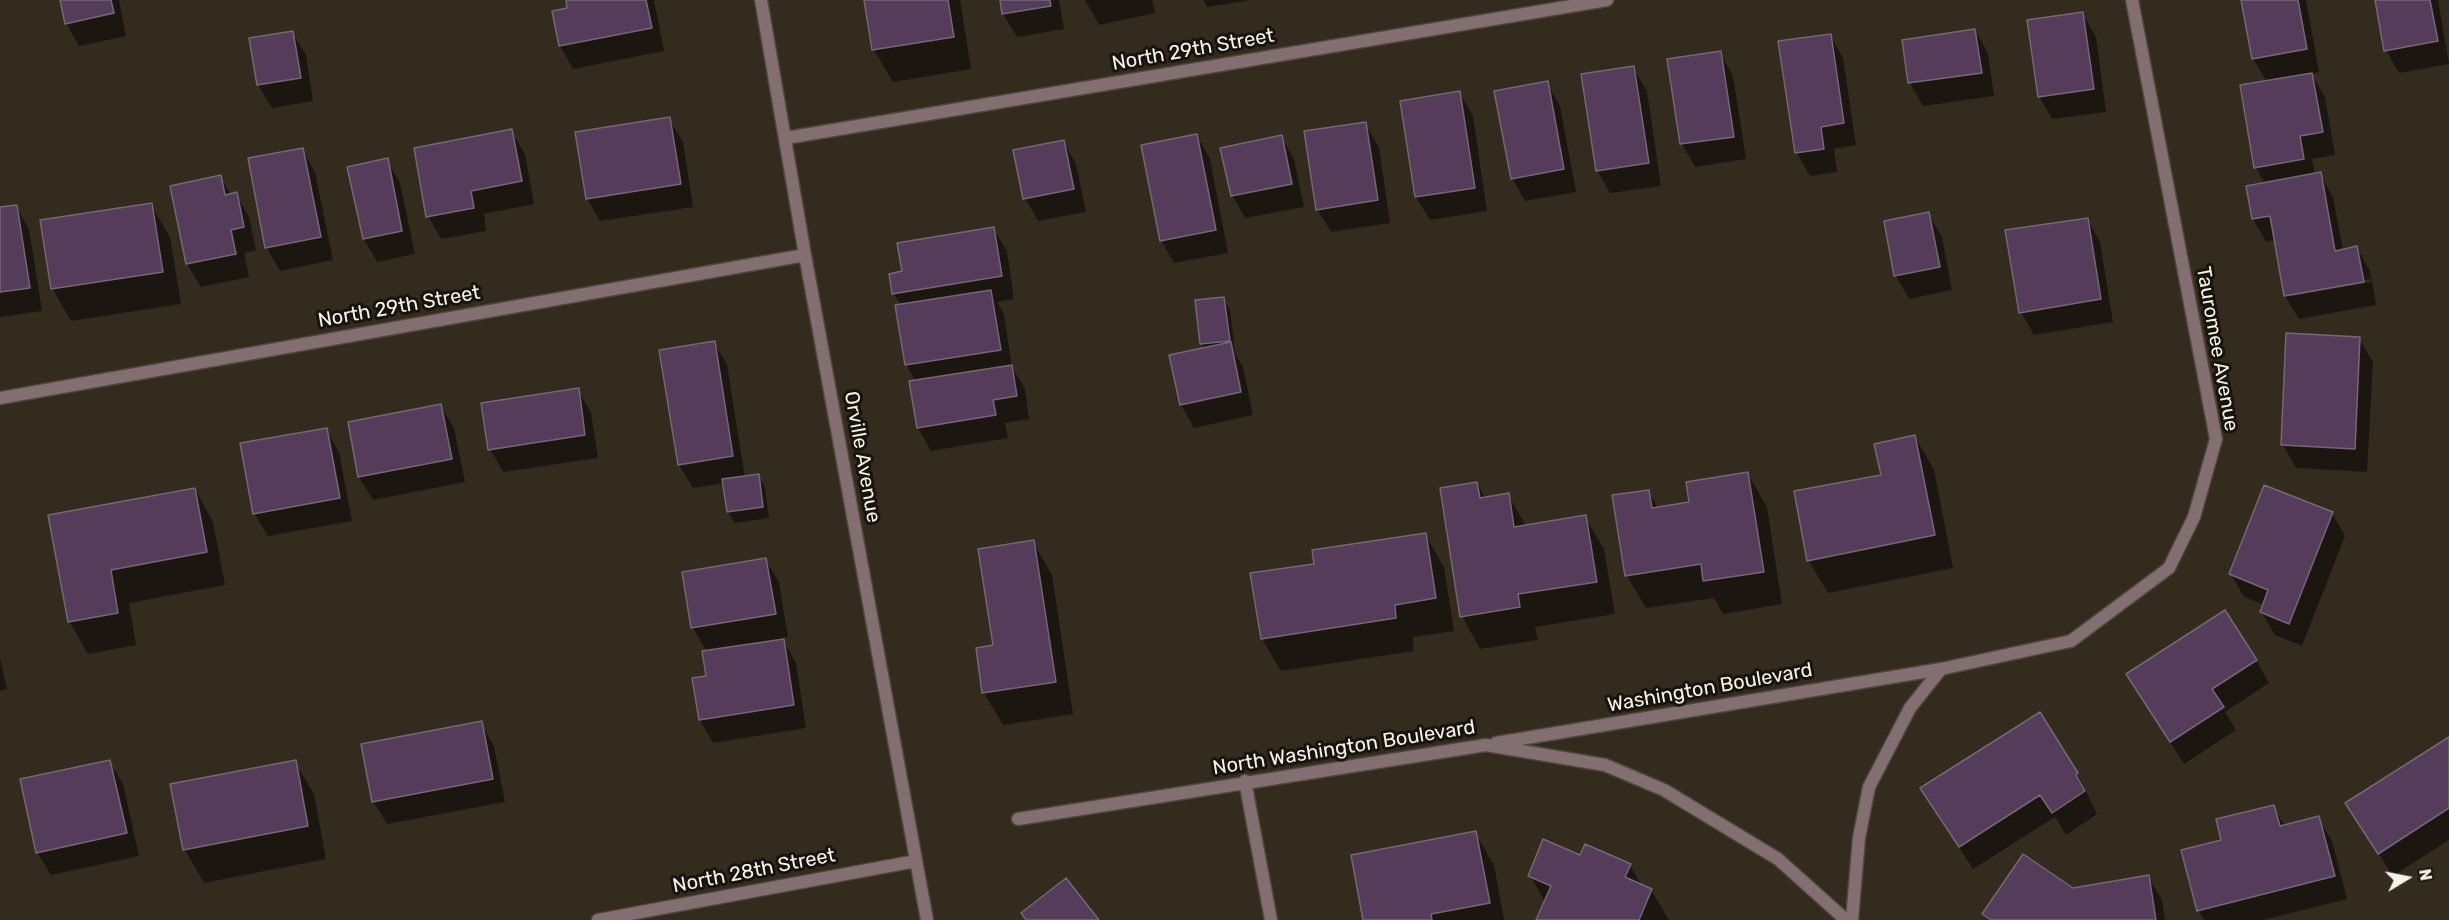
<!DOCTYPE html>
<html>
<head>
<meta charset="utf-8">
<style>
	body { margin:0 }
	#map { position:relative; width:2449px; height:920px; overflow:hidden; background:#332b1e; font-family:Rubik,sans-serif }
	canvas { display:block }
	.north { position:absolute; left:2377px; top:848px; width:60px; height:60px; -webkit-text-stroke:4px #17140e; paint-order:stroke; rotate:80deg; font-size:16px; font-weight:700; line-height:24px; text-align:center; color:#f7f2ea }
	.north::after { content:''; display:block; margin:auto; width:21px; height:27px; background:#f7f2ea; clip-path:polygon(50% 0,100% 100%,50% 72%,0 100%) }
</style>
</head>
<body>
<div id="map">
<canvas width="2449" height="920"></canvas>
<div class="north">N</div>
</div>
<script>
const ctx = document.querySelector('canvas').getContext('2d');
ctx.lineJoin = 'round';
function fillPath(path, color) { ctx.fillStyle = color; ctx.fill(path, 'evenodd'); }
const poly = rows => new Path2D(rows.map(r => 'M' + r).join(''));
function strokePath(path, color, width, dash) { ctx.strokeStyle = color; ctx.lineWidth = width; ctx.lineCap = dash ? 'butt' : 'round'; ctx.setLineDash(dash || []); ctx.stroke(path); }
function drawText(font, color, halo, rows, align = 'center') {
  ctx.font = font + ' Rubik,sans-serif'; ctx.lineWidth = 6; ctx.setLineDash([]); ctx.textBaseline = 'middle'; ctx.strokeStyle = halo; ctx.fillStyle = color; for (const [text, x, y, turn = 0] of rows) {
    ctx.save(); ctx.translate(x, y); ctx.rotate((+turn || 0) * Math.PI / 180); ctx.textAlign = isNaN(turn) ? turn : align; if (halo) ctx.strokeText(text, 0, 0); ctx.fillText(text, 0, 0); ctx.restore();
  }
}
const shadow = poly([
	[62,0,119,0,126,36,79,46,66,23],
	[567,0,654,0,664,51,573,69,560,46,569,9],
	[866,0,960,0,971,69,893,82,874,50],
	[1001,0,1059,0,1064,29,1017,37,1003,14],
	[1085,0,1152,0,1155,13,1099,25],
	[1203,0,1252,0,1207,7],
	[2243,0,2306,0,2319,72,2311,74,2325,97,2335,155,2312,159,2315,175,2320,174,2333,197,2343,250,2357,248,2370,271,2376,305,2299,319,2285,296,2276,240,2266,242,2253,219,2265,184,2256,168,2267,82,2253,59],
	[2371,279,2371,282,2292,296,2292,293],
	[2377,0,2438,0,2449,64,2399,73,2386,50],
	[2083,14,2096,37,2106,112,2052,119,2039,96],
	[1975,30,1988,53,1994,96,1923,106,1910,83,1904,41],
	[292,32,306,55,313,101,272,108,258,85],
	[1830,35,1843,58,1856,145,1834,149,1837,172,1810,176,1797,153,1779,43],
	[1720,53,1733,76,1746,159,1695,167,1682,144,1669,61],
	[1633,68,1647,91,1661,186,1610,193,1597,170],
	[1547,83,1560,106,1576,192,1525,201,1512,178],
	[1460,93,1473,116,1487,211,1430,220,1416,197],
	[669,119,683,142,693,207,600,221,587,198],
	[1365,124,1379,147,1390,223,1331,232,1317,209],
	[511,131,525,154,534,204,484,214,486,231,441,239,428,216],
	[1197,136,1210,159,1228,253,1174,263,1161,240],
	[1281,136,1294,159,1304,207,1245,218,1232,195],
	[1063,141,1076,164,1086,212,1038,221,1025,198],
	[302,149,315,172,333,260,280,271,267,248,250,160],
	[387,160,400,183,415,254,377,262,364,239],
	[220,176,231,195,236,194,249,217,256,250,244,253,249,277,201,287,187,264,172,187],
	[151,205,170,237,181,304,71,321,52,288],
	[16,206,29,229,42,311,0,317,0,209],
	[1928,214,1942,237,1952,290,1909,299,1896,276],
	[2087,219,2100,242,2113,322,2034,335,2021,312],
	[993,228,1007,251,1014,299,997,302,1004,314,1012,367,1025,389,1029,419,1005,423,1008,438,931,451,918,428,911,383,916,382,906,364,901,305,894,294,903,273],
	[1223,298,1230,310,1235,353,1243,367,1253,415,1194,428,1181,405,1171,356,1205,349,1202,344],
	[2359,339,2373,362,2367,472,2296,468,2283,445],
	[714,342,727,365,745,478,758,476,765,487,769,518,735,523,728,512,724,483,693,488,679,465],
	[578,390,591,413,598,458,503,472,490,449],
	[440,405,454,428,465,482,373,500,359,477,349,423],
	[326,429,339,452,352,521,268,536,254,513],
	[1915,437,1934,470,1953,568,1828,593,1809,561,1795,493,1882,476],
	[1748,474,1767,507,1782,604,1723,614,1714,598,1646,608,1627,576,1648,491,1658,508,1691,504],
	[1477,483,1486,499,1508,495,1526,526,1585,517,1604,549,1615,614,1535,627,1538,640,1480,649,1462,616],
	[195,489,213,522,225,585,129,603,136,645,88,654,69,621,50,516],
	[2332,513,2345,536,2302,646,2275,635,2261,612,2264,605,2244,597,2231,574],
	[1425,535,1444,567,1454,631,1413,637,1414,651,1281,671,1262,639,1315,565],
	[1033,542,1052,575,1073,714,1003,725,984,693],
	[765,559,779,582,788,637,782,638,796,663,806,728,713,743,700,720,693,679,708,677,707,652,693,628,684,573],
	[0,658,7,689,0,691],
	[2256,660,2269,683,2225,712,2236,730,2184,764,2142,698],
	[481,723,494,746,505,802,387,824,373,801],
	[2449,739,2449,840,2393,876,2361,826],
	[109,761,123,784,139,856,51,875,37,852],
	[295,762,314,794,326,859,204,883,185,850,172,785],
	[2077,773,2097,814,2066,835,2055,817,1973,869,1936,811],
	[2273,807,2285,826,2318,818,2332,841,2347,899,2263,920,2204,920,2198,910,2223,841],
	[1475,833,1494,865,1504,920,1365,920],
	[1580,857,1630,865,1642,886,1651,890,1669,920,1538,920,1545,902,1530,875],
	[2148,877,2162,900,2165,920,1988,920,1984,914,2073,890]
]);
const building = poly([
	[60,0,111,0,114,13,65,24,60,0],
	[566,0,646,0,652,28,559,46,552,11,567,8,566,0],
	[864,0,948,0,954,37,872,50,864,0],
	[1000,0,1050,0,1051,6,1002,14,1000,0],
	[2241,0,2298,0,2307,49,2252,59,2241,0],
	[2375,0,2430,0,2438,41,2384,51,2375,0],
	[2083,12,2094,89,2038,97,2027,20,2083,12],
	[1975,29,1982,73,1908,83,1902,40,1975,29],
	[293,31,301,78,257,85,249,38,293,31],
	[1831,34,1844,123,1821,127,1824,149,1795,153,1778,41,1831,34],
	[1721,51,1734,137,1680,144,1667,59,1721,51],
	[1634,66,1649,163,1596,171,1581,74,1634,66],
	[2312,73,2323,132,2300,136,2304,159,2254,168,2240,85,2312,73],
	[1548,81,1564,169,1511,179,1494,91,1548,81],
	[1460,91,1475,188,1415,197,1400,101,1460,91],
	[670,117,681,184,586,199,575,132,670,117],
	[1366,122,1378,200,1316,210,1304,131,1366,122],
	[512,129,522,181,471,191,474,208,426,217,414,148,512,129],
	[1197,134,1216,230,1160,241,1141,145,1197,134],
	[1282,135,1292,184,1231,196,1220,148,1282,135],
	[1064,140,1074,189,1023,199,1013,150,1064,140],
	[303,148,321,237,265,248,248,158,303,148],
	[388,158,402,231,363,239,347,167,388,158],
	[2321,172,2335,251,2357,246,2364,282,2284,296,2270,216,2252,219,2246,186,2321,172],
	[221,175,225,195,237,192,244,227,231,230,236,254,186,264,170,186,221,175],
	[152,203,163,272,51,289,40,220,152,203],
	[17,205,30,288,0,292,0,207,17,205],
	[1929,212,1940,267,1894,276,1884,221,1929,212],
	[2088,218,2101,299,2019,313,2005,230,2088,218],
	[994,227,1002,276,892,294,889,274,902,271,897,243,994,227],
	[991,290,1001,350,905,365,895,305,991,290],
	[1224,297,1230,341,1200,344,1195,300,1224,297],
	[2286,333,2360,337,2355,449,2281,445,2286,333],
	[715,341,733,456,678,465,659,350,715,341],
	[1231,342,1241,392,1180,405,1169,355,1231,342],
	[1012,365,1017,396,993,400,996,415,917,428,909,381,1012,365],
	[579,388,585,435,488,450,481,403,579,388],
	[441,404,452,459,358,477,348,422,441,404],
	[327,428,340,498,253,514,240,443,327,428],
	[1915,435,1935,535,1807,561,1794,491,1881,475,1874,444,1915,435],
	[1748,472,1764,572,1703,581,1701,564,1625,576,1612,495,1649,490,1652,508,1689,502,1686,482,1748,472],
	[759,474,763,507,727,512,722,479,759,474],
	[1477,482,1480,498,1509,493,1514,527,1586,515,1597,582,1518,594,1520,607,1460,617,1440,488,1477,482],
	[2264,485,2333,512,2289,624,2260,612,2268,590,2229,574,2264,485],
	[195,488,207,552,111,570,118,613,68,622,48,515,195,488],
	[1426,533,1436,598,1395,605,1396,618,1261,639,1250,573,1314,564,1312,550,1426,533],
	[1034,540,1056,682,982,693,976,648,993,645,978,549,1034,540],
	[766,558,776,614,691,628,682,572,766,558],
	[2225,610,2257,660,2212,689,2224,707,2170,742,2126,674,2225,610],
	[784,639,794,705,699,720,692,678,706,676,702,651,784,639],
	[2040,712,2078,773,2076,775,2085,791,2052,813,2040,795,1959,847,1920,788,2040,712],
	[482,721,493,779,372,802,361,744,482,721],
	[2449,737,2449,808,2378,854,2345,803,2449,737],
	[110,760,127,833,36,853,20,779,110,760],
	[296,760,308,826,183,850,170,784,296,760],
	[2274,805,2280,826,2319,816,2335,876,2197,911,2181,850,2221,840,2216,819,2274,805],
	[1476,831,1490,903,1431,914,1432,920,1363,920,1351,855,1476,831],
	[1543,839,1580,855,1585,844,1631,864,1625,877,1652,889,1639,920,1536,920,1551,886,1528,876,1543,839],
	[2023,854,2073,888,2149,875,2156,920,1991,920,1982,914,2023,854],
	[1066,878,1099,920,1026,920,1021,913,1066,878]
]);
const minor = poly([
	[761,0,805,255,927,920],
	[786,138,1607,0],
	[0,398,805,255],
	[1496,743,1941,669],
	[1245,781,1271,920],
	[1018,819,1486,745,1605,765,1664,790,1778,859,1846,920],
	[598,920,916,861],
	[1852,920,1859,838,1869,787,1910,708,1941,669,2071,641,2169,568,2194,517,2216,439,2132,0]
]);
const streetNames = [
	["North 29th Street",1193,50,-10],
	["North 29th Street",399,307,-10],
	["Tauromee Avenue",2217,349,80],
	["Orville Avenue",862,457,80],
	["Washington Boulevard",1710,688,-10],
	["North Washington Boulevard",1344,748,-9],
	["North 28th Street",754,871,-11]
];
fillPath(shadow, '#0007');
fillPath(building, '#553c5a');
strokePath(building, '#736875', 1.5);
strokePath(minor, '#4e473b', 15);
strokePath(minor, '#836e72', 12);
drawText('20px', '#f7f2ea', '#17140e', streetNames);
</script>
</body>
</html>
